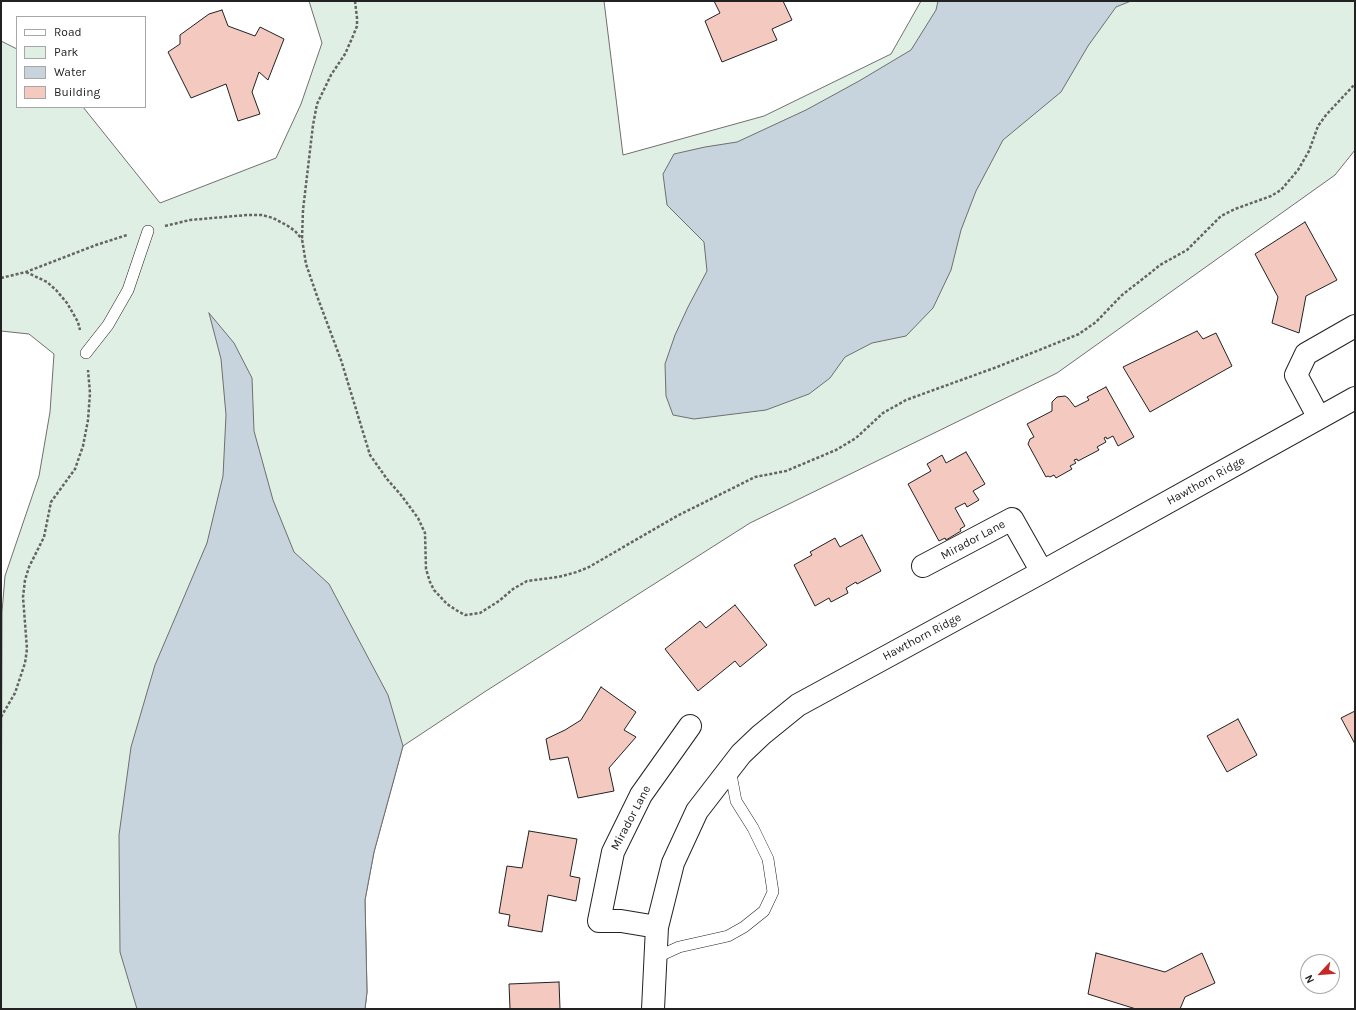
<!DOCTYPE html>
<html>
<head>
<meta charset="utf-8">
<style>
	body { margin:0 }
	#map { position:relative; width:1356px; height:1010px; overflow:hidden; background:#fff; font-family:Karla,sans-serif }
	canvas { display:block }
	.frame { position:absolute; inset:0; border:2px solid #222; pointer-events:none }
	.legend { position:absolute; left:16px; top:16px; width:130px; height:92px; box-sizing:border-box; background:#fff; border:1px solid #a7a7a7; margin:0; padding:5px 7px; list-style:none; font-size:12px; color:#222 }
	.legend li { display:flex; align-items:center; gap:8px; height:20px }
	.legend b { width:20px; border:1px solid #a7a7a7 }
	.north { position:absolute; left:1300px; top:954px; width:40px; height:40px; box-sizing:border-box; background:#fff; border:1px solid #a7a7a7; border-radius:50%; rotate:244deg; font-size:11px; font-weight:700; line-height:16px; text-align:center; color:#222 }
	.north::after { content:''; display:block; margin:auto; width:14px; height:18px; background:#c62828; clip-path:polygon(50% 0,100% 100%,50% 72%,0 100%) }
</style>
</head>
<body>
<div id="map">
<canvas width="1356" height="1010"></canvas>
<div class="frame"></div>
<ul class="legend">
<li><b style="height:5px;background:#fff"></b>Road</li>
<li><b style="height:11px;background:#e0efe3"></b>Park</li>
<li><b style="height:11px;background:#c7d3dd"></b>Water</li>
<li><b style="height:11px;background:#f3c9c0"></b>Building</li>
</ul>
<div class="north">N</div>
</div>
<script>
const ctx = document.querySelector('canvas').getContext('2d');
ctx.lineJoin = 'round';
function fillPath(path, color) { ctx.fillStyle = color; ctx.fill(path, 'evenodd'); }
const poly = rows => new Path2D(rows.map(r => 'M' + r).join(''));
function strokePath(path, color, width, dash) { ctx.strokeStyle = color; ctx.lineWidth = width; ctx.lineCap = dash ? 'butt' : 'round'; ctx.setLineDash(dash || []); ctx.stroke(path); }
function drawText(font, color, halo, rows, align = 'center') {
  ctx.font = font + ' Karla,sans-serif'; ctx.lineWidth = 3; ctx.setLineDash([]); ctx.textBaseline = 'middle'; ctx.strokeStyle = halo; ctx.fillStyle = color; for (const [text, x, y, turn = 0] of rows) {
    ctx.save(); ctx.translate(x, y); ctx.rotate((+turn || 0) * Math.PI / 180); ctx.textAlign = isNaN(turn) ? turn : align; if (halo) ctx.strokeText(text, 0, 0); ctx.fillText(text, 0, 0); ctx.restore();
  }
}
const green = poly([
	[309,1,604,1,623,155,764,116,891,54,921,1,1355,1,1355,150,1335,175,1057,373,750,523,486,691,403,746,374,852,365,900,367,992,365,1009,1,1009,2,612,5,576,39,476,50,412,54,354,29,334,1,331,1,41,17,49,17,107,83,107,160,203,276,158,301,104,322,43,309,1]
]);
const water = poly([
	[938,1,1131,1,1116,7,1088,46,1061,92,1003,140,976,191,961,230,951,270,933,308,906,336,872,343,845,357,830,378,809,394,766,410,694,419,673,415,666,396,665,364,675,335,688,307,707,271,704,242,667,205,663,174,674,154,705,147,737,142,806,110,859,81,911,50,936,10,938,1],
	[209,313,234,343,252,378,254,431,273,500,294,552,329,584,388,695,403,746,374,852,365,900,367,992,365,1009,137,1009,120,952,119,835,131,747,155,665,207,543,223,476,226,415,221,359,209,313]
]);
const building = poly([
	[714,1,783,1,792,20,772,29,777,40,722,62,705,21,720,13,714,1],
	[222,10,228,26,255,36,260,27,284,39,268,80,259,72,252,92,260,114,238,121,226,84,191,98,168,52,180,44,180,35,209,14,222,10],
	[1305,222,1337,280,1306,296,1299,333,1272,323,1278,297,1255,254,1305,222],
	[1197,331,1203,339,1216,333,1232,366,1150,412,1123,367,1197,331],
	[1106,387,1134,437,1118,446,1113,436,1107,439,1106,437,1104,438,1106,442,1097,447,1099,450,1078,461,1077,459,1074,460,1076,463,1070,466,1072,469,1056,478,1054,475,1050,477,1048,476,1046,477,1028,444,1030,439,1034,437,1027,424,1052,411,1052,402,1057,397,1065,396,1068,398,1075,407,1089,400,1087,397,1106,387],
	[966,452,985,484,973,491,979,500,967,507,965,503,955,508,965,526,960,529,961,531,946,540,945,538,939,541,908,484,931,471,927,464,942,455,946,463,966,452],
	[862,535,881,571,857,584,856,582,846,588,848,593,831,602,829,598,815,606,794,565,812,555,810,552,835,538,840,547,862,535],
	[735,605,767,645,740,667,735,661,698,691,665,649,700,621,706,628,735,605],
	[601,687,636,712,624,730,636,737,609,768,614,791,578,798,568,757,550,760,546,739,565,730,581,720,601,687],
	[1355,711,1355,744,1341,718,1355,711],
	[1238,719,1257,755,1227,772,1207,736,1238,719],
	[529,831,577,839,570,876,580,878,576,901,548,895,542,932,508,926,510,915,499,913,507,866,522,868,529,831],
	[1096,953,1165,972,1202,953,1215,983,1185,997,1180,1009,1136,1009,1088,994,1096,953],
	[559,982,560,1009,510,1009,509,984,559,982]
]);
const path = poly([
	[355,1,357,18,357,26,353,36,345,54,331,75,317,104,313,125,303,210,302,239,306,264,317,296,341,360,370,455,387,479,401,495,418,518,425,533,426,569,430,582,434,590,447,604,456,610,465,615,480,613,499,601,513,589,527,581,558,577,577,572,589,567,677,516,755,477,786,471,836,450,856,438,883,413,906,400,997,367,1079,334,1096,322,1122,295,1149,274,1160,265,1187,250,1221,216,1235,209,1271,196,1281,190,1298,170,1309,151,1318,126,1326,115,1355,84],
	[165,226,190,220,247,215,262,215,273,218,288,226,295,231,302,239],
	[26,272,47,282,56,290,67,303,78,322,80,330],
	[1,278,26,272,96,245,127,235],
	[1,717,15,693,25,663,27,649,23,597,25,580,29,567,44,537,51,502,75,469,83,446,88,420,90,393,88,370]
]);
const service = poly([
	[86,353,108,325,128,290,148,231],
	[655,958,679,947,728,936,744,927,764,911,773,892,768,859,753,828,736,801,730,769]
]);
const minor = poly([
	[1319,418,1296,375,1306,354,1355,326],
	[923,566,1012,519,1042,572],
	[657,927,621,921,599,921,613,852,641,795,690,726],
	[653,1009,657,927,673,863,697,811,741,754,761,735,798,705,1042,572,1355,398]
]);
const streetNames = [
	["Hawthorn Ridge",1206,481,-29],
	["Mirador Lane",973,540,-28],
	["Hawthorn Ridge",922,637,-28],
	["Mirador Lane",631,818,-62]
];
fillPath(green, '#e0efe3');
strokePath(green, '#6f6f6f', 1);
fillPath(water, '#c7d3dd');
strokePath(water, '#6f6f6f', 1);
fillPath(building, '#f3c9c0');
strokePath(building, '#222', 1);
strokePath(service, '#222', 12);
strokePath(minor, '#222', 24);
strokePath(path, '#646464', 2.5, [3, 2]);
strokePath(service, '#fff', 11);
strokePath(minor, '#fff', 22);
drawText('12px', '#222', '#fff', streetNames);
</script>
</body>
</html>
